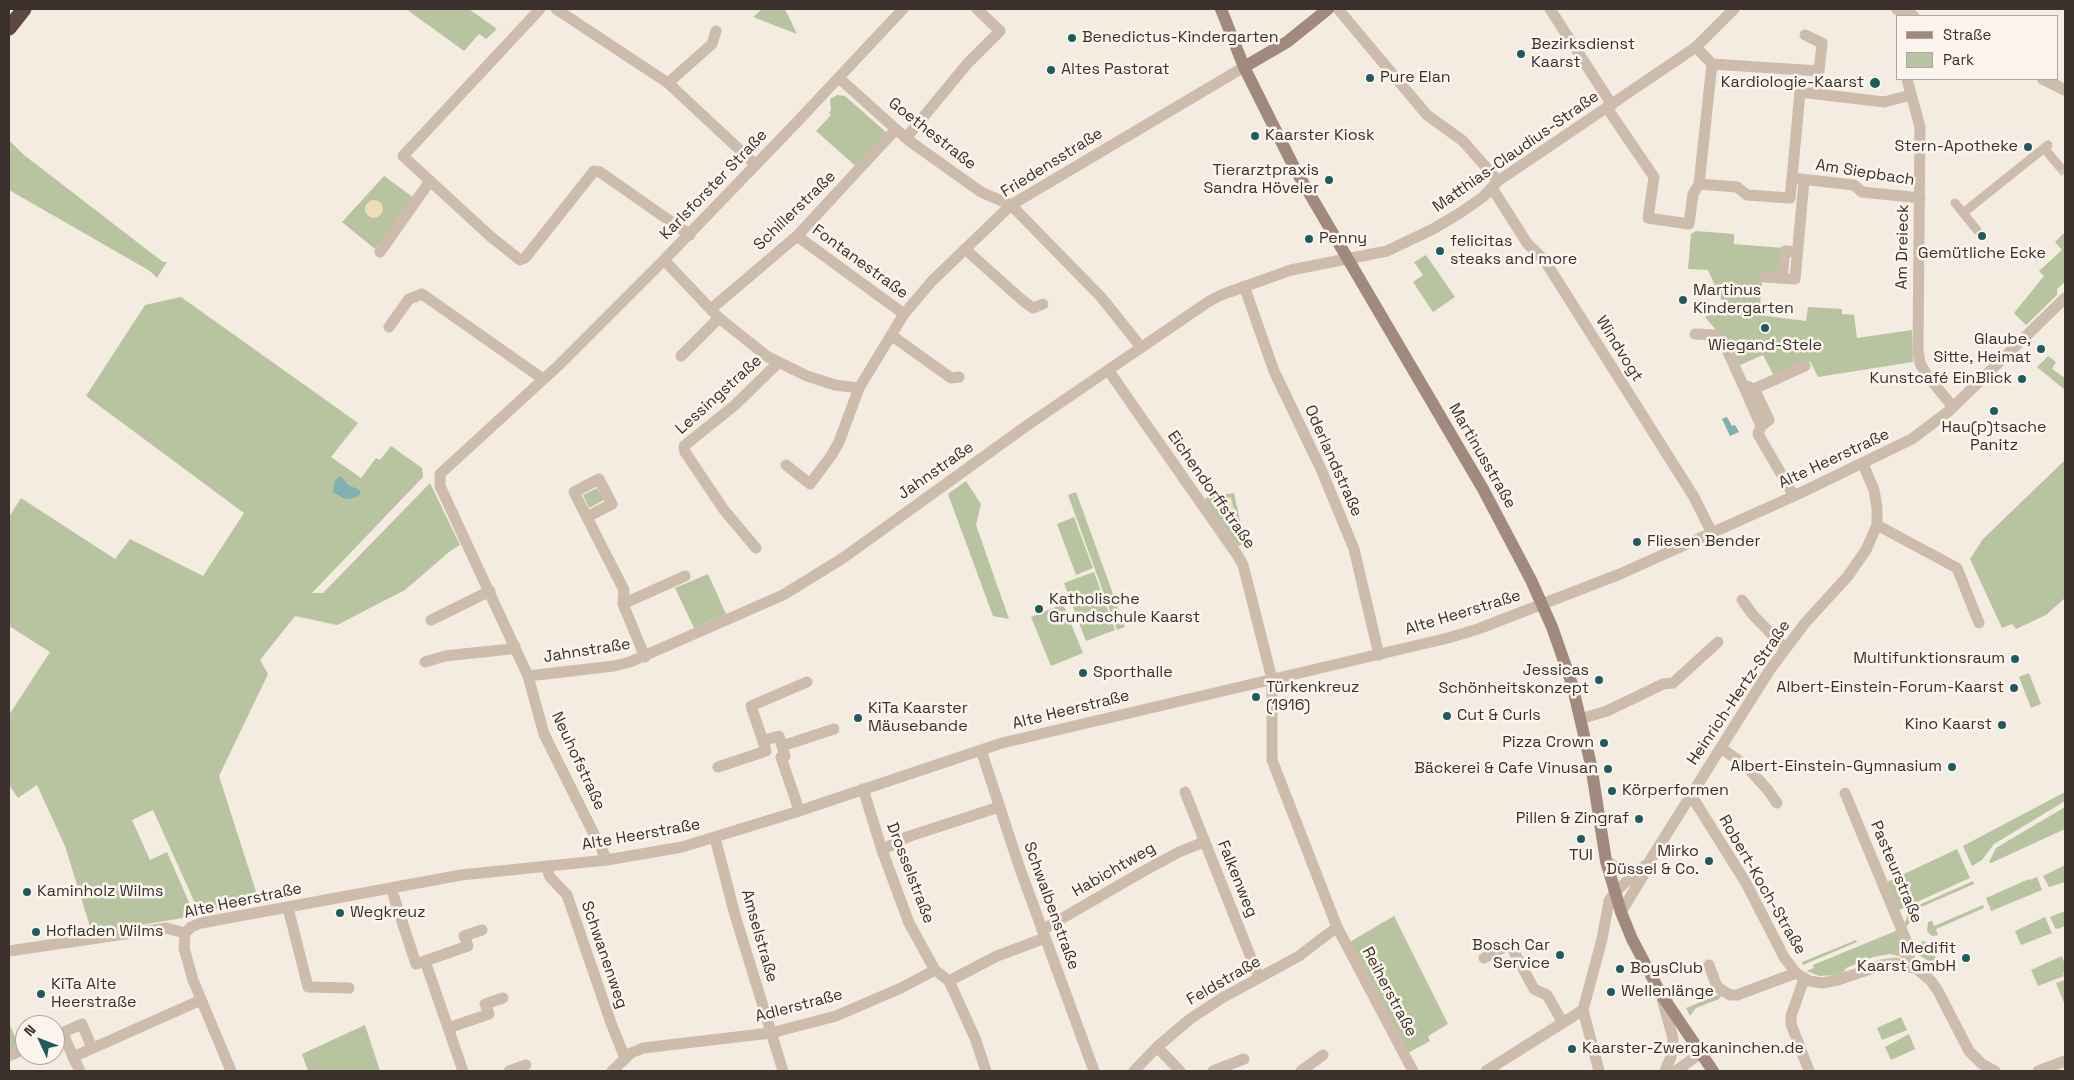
<!DOCTYPE html>
<html>
<head>
<meta charset="utf-8">
<style>
	body { margin:0 }
	#map { position:relative; width:2074px; height:1080px; overflow:hidden; background:#f4ebe1; font-family:"Space Grotesk",sans-serif }
	canvas { display:block }
	.frame { position:absolute; inset:0; border:10px solid #3b302b; pointer-events:none }
	.legend { position:absolute; left:1896px; top:15px; width:162px; height:65px; box-sizing:border-box; background:#fbf5ee; border:1px solid #aea6a0; margin:0; padding:6px 9px; list-style:none; font-size:15px; color:#3b302b }
	.legend li { display:flex; align-items:center; gap:10px; height:25px }
	.legend b { width:25px; border:1px solid #aea6a0 }
	.north { position:absolute; left:15px; top:1015px; width:50px; height:50px; box-sizing:border-box; background:#fbf5ee; border:1px solid #aea6a0; border-radius:50%; rotate:313deg; font-size:14px; font-weight:700; line-height:20px; text-align:center; color:#3b302b }
	.north::after { content:''; display:block; margin:auto; width:18px; height:22px; background:#1f5a5e; clip-path:polygon(50% 0,100% 100%,50% 72%,0 100%) }
</style>
</head>
<body>
<div id="map">
<canvas width="2074" height="1080"></canvas>
<div class="frame"></div>
<ul class="legend">
<li><b style="height:6px;background:#a18a7d"></b>Straße</li>
<li><b style="height:14px;background:#b8c4a0"></b>Park</li>
</ul>
<div class="north">N</div>
</div>
<script>
const ctx = document.querySelector('canvas').getContext('2d');
ctx.lineJoin = 'round';
function fillPath(path, color) { ctx.fillStyle = color; ctx.fill(path, 'evenodd'); }
const poly = rows => new Path2D(rows.map(r => 'M' + r).join(''));
function strokePath(path, color, width, dash) { ctx.strokeStyle = color; ctx.lineWidth = width; ctx.lineCap = dash ? 'butt' : 'round'; ctx.setLineDash(dash || []); ctx.stroke(path); }
function drawText(font, color, halo, rows, align = 'center') {
  ctx.font = font + ' "Space Grotesk",sans-serif'; ctx.lineWidth = 5; ctx.setLineDash([]); ctx.textBaseline = 'middle'; ctx.strokeStyle = halo; ctx.fillStyle = color; for (const [text, x, y, turn = 0] of rows) {
    ctx.save(); ctx.translate(x, y); ctx.rotate((+turn || 0) * Math.PI / 180); ctx.textAlign = isNaN(turn) ? turn : align; if (halo) ctx.strokeText(text, 0, 0); ctx.fillText(text, 0, 0); ctx.restore();
  }
}
const green = poly([
	[406,9,469,9,497,29,486,39,479,34,464,51],
	[762,9,785,9,797,34,753,17],
	[837,95,845,96,887,133,859,169,816,131,831,115,829,113,831,110,830,99],
	[9,140,24,155,163,262,167,262,157,278,150,271,9,190],
	[384,176,414,198,375,249,342,222],
	[1696,231,1734,234,1734,244,1783,248,1780,275,1763,274,1759,315,1806,321,1808,307,1842,309,1842,314,1854,315,1857,338,1912,330,1913,362,1818,377,1810,361,1775,378,1763,355,1738,366,1727,343,1705,317,1723,303,1708,270,1688,269,1691,234],
	[2065,232,2065,282,2057,289,2057,295,2026,325,2014,313,2044,276,2039,271,2062,250,2055,242],
	[1426,255,1455,297,1433,312,1413,282,1423,275,1414,262],
	[181,297,358,423,331,457,361,478,376,458,380,460,391,446,422,468,423,477,312,593,323,593,430,483,460,545,449,552,405,590,337,625,295,616,260,660,268,674,219,776,259,901,199,912,153,810,132,820,150,860,167,852,195,916,92,933,65,846,37,785,18,798,9,785,9,715,50,652,9,626,9,517,21,498,115,559,130,539,203,576,244,513,86,396,145,305],
	[2048,356,2056,362,2052,369,2065,378,2065,390,2037,367],
	[2065,460,2065,598,2046,615,2016,629,2012,624,2002,628,1970,559,1983,539],
	[966,481,981,504,976,525,1009,619,993,616,948,494],
	[597,488,604,500,589,508,583,495],
	[1076,492,1125,627,1117,630,1068,495],
	[1234,493,1245,544,1238,546,1205,500,1207,497],
	[1074,517,1093,568,1076,575,1057,524],
	[1094,572,1115,630,1086,641,1064,583],
	[708,574,726,614,694,628,675,588],
	[1063,604,1083,653,1051,666,1031,617],
	[2029,673,2041,704,2031,708,2019,677],
	[2065,792,2065,801,1994,844,1982,860,1972,866,1963,846],
	[2065,807,2065,829,1991,863,1989,862,1996,848],
	[1957,849,1970,878,1899,910,1887,882],
	[2065,865,2065,882,2049,887,2043,876],
	[2037,877,2042,890,1991,911,1986,898,2029,879,2030,880],
	[1973,881,1974,884,1912,911,1914,917,1905,928,1904,925,1910,909],
	[1983,905,1984,908,1936,929,1938,935,1932,936,1927,931,1928,922,1932,921,1934,926],
	[2065,911,2065,926,2057,929,2055,928,2050,917],
	[1394,916,1448,1024,1428,1036,1430,1041,1406,1054,1348,943],
	[2045,917,2052,933,2021,945,2015,931],
	[1898,930,1905,946,1903,957,1890,954,1873,957,1846,968,1844,972,1835,975,1820,976,1806,971,1814,968,1813,965],
	[1856,940,1857,942,1803,965,1802,962],
	[1923,941,1930,945,1936,959,1931,962,1916,954,1913,960,1911,959,1915,946],
	[2062,956,2065,965,2065,972,2063,973,2064,976,2038,986,2031,970],
	[2065,980,2065,1005,2056,983],
	[1720,994,1722,995,1719,999,1696,1008,1690,1016,1686,1008],
	[1901,1017,1907,1030,1882,1040,1877,1028],
	[9,1023,19,1046,9,1050],
	[365,1025,380,1071,308,1071,302,1054],
	[1909,1034,1915,1049,1891,1060,1885,1047]
]);
const sand = poly([
	'365 209a9 9 0 1 1 18 0a9 9 0 1 1-18 0Z',
	[1231,497,1238,525,1231,527,1217,506,1217,501]
]);
const water = poly([
	[1727,417,1732,426,1735,425,1739,432,1730,436,1722,419],
	[341,476,348,485,360,490,360,494,357,497,349,499,343,498,333,492,335,480]
]);
const pedestrianTunnel = poly([
	[2059,166,2065,173]
]);
const pedestrian = poly([
	[2044,148,2059,166],
	[1955,203,1977,230],
	[1963,213,2048,145]
]);
const minor = poly([
	[540,9,403,156,490,236,520,260,525,258,594,171,600,172,690,235],
	[556,9,668,83,756,165],
	[1338,9,1427,115,1463,141,1498,181],
	[1550,9,1612,105],
	[1805,35,1822,43,1819,71],
	[1696,47,1712,64,1699,184],
	[1712,64,1819,71,1817,94,1884,102,1911,95],
	[839,78,908,140,981,192,1011,205,1101,297,1141,347],
	[1907,79,1920,127,1918,351,1920,363,1926,374,1953,407],
	[668,83,712,44,716,31],
	[1607,108,1654,177,1648,218,1689,224,1693,194,1699,184,1737,187,1747,195,1790,198,1792,178,1854,185,1862,192,1920,198],
	[906,138,967,64,1000,31,977,9],
	[1792,178,1800,92,1817,94],
	[1492,188,1527,243,1545,261,1694,497,1712,533],
	[797,236,904,314],
	[965,249,1022,300,1033,308,1043,304],
	[380,252,430,181],
	[664,260,719,318,768,357,807,376,835,385,859,388],
	[1764,277,1795,279,1804,181],
	[1782,278,1785,251,1797,252],
	[1244,286,1274,371,1321,469,1354,549,1379,655],
	[711,309,797,236,896,129],
	[389,327,409,299,422,294,543,379],
	[1695,334,1715,335,1722,339,1743,385,1754,389,1769,420,1761,426,1758,434,1794,496],
	[891,335,951,378,959,377],
	[681,356,719,318],
	[1108,370,1238,556,1243,565,1272,679,1272,760,1337,927,1413,1071],
	[1743,385,1761,426],
	[1754,389,1805,366],
	[786,465,810,484,831,456,839,442,859,388,904,314,932,281,1011,205,1244,67],
	[587,517,612,504,599,479,574,492,624,590,623,604,645,657],
	[1877,525,1957,568,1979,623],
	[756,548,724,510,685,452,684,446,735,405,778,363],
	[1742,600,1753,615,1785,648],
	[623,604,685,576],
	[431,620,490,591],
	[425,662,445,656,510,649,515,646],
	[528,676,614,666,630,662,783,595,843,558,1029,424,1208,302,1221,295,1291,270,1387,251,1433,229,1460,213,1483,197,1498,181,1696,47,1734,9],
	[1580,719,1607,711,1663,684,1673,683,1718,642],
	[782,746,779,736,763,741,751,706,807,682],
	[1721,748,1745,765,1767,789,1777,803],
	[981,750,1019,866,1094,1071],
	[718,767,766,751,763,741],
	[863,789,882,850,909,923,935,970,949,981,975,1038,986,1071],
	[1185,792,1259,978],
	[1845,793,1908,945,1906,965],
	[1691,795,1746,883,1784,957,1796,973,1809,981,1822,983,1838,980,1882,965,1896,963,1917,969,1931,981,1938,991,1969,1051,1982,1064,1995,1071],
	[799,810,781,757,785,756,782,746,834,729],
	[715,838,735,915,783,1071],
	[882,850,907,837,999,807],
	[607,860,544,734,528,676,440,486,440,474,559,365,664,260,797,122,903,9],
	[1606,861,1619,869,1637,873],
	[546,866,550,877,567,895,611,1023,625,1058],
	[391,888,416,964,468,946,464,936,482,930],
	[288,908,308,987,349,988],
	[1621,912,1643,876,1649,862,1769,671,1805,623,1848,576,1866,550,1877,525,1877,508,1874,490,1863,464],
	[1042,930,1142,872,1179,852,1204,842],
	[185,933,191,927,201,923,461,875,607,860,682,847,796,812,1002,743,1448,638,1478,629,1620,574,1794,496,1912,439,1949,411,2065,298],
	[185,933,184,948,193,980,231,1071],
	[9,951,166,928,185,933],
	[1484,958,1510,944,1534,989,1547,995,1563,1023],
	[425,961,463,1071],
	[1709,965,1717,987,1730,995,1737,995,1796,973],
	[1804,979,1791,1016,1791,1024,1809,1071],
	[949,981,997,956,1045,938],
	[1662,999,1673,1038,1671,1057,1665,1071],
	[448,1028,489,1014,485,1004,503,998],
	[63,1033,73,1057],
	[55,1036,82,1024,92,1048],
	[1157,1047,1180,1071],
	[9,1056,25,1049],
	[80,1071,73,1057,201,1000],
	[509,1071,526,1065],
	[612,1071,631,1053,643,1048,771,1033,836,1016,901,988,935,970],
	[1134,1071,1157,1047,1190,1019,1222,998,1299,956,1337,927],
	[1213,1071,1244,1059],
	[1301,1071,1323,1055],
	[1486,1071,1583,1010],
	[1599,1071,1583,1010,1602,939,1609,901,1615,892,1644,866],
	[1676,1071,1701,1053],
	[2038,1071,2065,1061]
]);
const tertiary = poly([
	[1897,9,1913,16],
	[2043,79,2065,90]
]);
const secondary = poly([
	[1221,9,1244,67,1295,169,1483,489,1531,580,1552,627,1572,684,1591,765,1606,861,1621,912,1632,939,1661,994,1713,1071],
	[1244,67,1287,42,1328,9]
]);
const motorway = poly([
	[9,28,24,9]
]);
const markers = [
	[1072,38,5,"#1f5a5e"],
	[1521,54,5,"#1f5a5e"],
	[1051,70,5,"#1f5a5e"],
	[1370,78,5,"#1f5a5e"],
	[1875,83,6,"#1f5a5e"],
	[1255,136,5,"#1f5a5e"],
	[2028,147,5,"#1f5a5e"],
	[1329,180,5,"#1f5a5e"],
	[1982,236,5,"#1f5a5e"],
	[1309,239,5,"#1f5a5e"],
	[1440,251,5,"#1f5a5e"],
	[1683,300,5,"#1f5a5e"],
	[1765,328,5,"#1f5a5e"],
	[2041,349,5,"#1f5a5e"],
	[2022,379,5,"#1f5a5e"],
	[1994,411,5,"#1f5a5e"],
	[1637,542,5,"#1f5a5e"],
	[1039,609,5,"#1f5a5e"],
	[2015,659,5,"#1f5a5e"],
	[1083,673,5,"#1f5a5e"],
	[1599,680,5,"#1f5a5e"],
	[2014,688,5,"#1f5a5e"],
	[1256,697,5,"#1f5a5e"],
	[1447,716,5,"#1f5a5e"],
	[858,718,5,"#1f5a5e"],
	[2002,725,5,"#1f5a5e"],
	[1604,743,5,"#1f5a5e"],
	[1952,767,5,"#1f5a5e"],
	[1608,769,5,"#1f5a5e"],
	[1612,791,5,"#1f5a5e"],
	[1639,819,5,"#1f5a5e"],
	[1581,839,5,"#1f5a5e"],
	[1709,861,5,"#1f5a5e"],
	[27,892,5,"#1f5a5e"],
	[340,913,5,"#1f5a5e"],
	[36,932,5,"#1f5a5e"],
	[1560,955,5,"#1f5a5e"],
	[1966,958,5,"#1f5a5e"],
	[1620,969,5,"#1f5a5e"],
	[1611,992,5,"#1f5a5e"],
	[41,994,5,"#1f5a5e"],
	[1572,1049,5,"#1f5a5e"]
];
const poiNames = [
	["Benedictus-Kindergarten",1082,38],
	["Bezirksdienst",1531,45],
	["Kaarst",1531,63],
	["Altes Pastorat",1061,70],
	["Pure Elan",1380,78],
	["Kardiologie-Kaarst",1864,83,"right"],
	["Kaarster Kiosk",1265,136],
	["Stern-Apotheke",2018,147,"right"],
	["Tierarztpraxis",1319,171,"right"],
	["Sandra Höveler",1319,189,"right"],
	["Penny",1319,239],
	["felicitas",1450,242],
	["steaks and more",1450,260],
	["Gemütliche Ecke",1982,254,"center"],
	["Martinus",1693,291],
	["Kindergarten",1693,309],
	["Glaube,",2031,340,"right"],
	["Sitte, Heimat",2031,358,"right"],
	["Wiegand-Stele",1765,346,"center"],
	["Kunstcafé EinBlick",2012,379,"right"],
	["Hau(p)tsache",1994,428,"center"],
	["Panitz",1994,446,"center"],
	["Fliesen Bender",1647,542],
	["Katholische",1049,600],
	["Grundschule Kaarst",1049,618],
	["Multifunktionsraum",2005,659,"right"],
	["Jessicas",1589,671,"right"],
	["Schönheitskonzept",1589,689,"right"],
	["Sporthalle",1093,673],
	["Türkenkreuz",1266,688],
	["(1916)",1266,706],
	["Albert-Einstein-Forum-Kaarst",2004,688,"right"],
	["KiTa Kaarster",868,709],
	["Mäusebande",868,727],
	["Cut & Curls",1457,716],
	["Kino Kaarst",1992,725,"right"],
	["Pizza Crown",1594,743,"right"],
	["Albert-Einstein-Gymnasium",1942,767,"right"],
	["Bäckerei & Cafe Vinusan",1598,769,"right"],
	["Körperformen",1622,791],
	["Pillen & Zingraf",1629,819,"right"],
	["Mirko",1699,852,"right"],
	["Düssel & Co.",1699,870,"right"],
	["TUI",1581,856,"center"],
	["Kaminholz Wilms",37,892],
	["Wegkreuz",350,913],
	["Hofladen Wilms",46,932],
	["Bosch Car",1550,946,"right"],
	["Service",1550,964,"right"],
	["Medifit",1956,949,"right"],
	["Kaarst GmbH",1956,967,"right"],
	["BoysClub",1630,969],
	["KiTa Alte",51,985],
	["Heerstraße",51,1003],
	["Wellenlänge",1621,992],
	["Kaarster-Zwergkaninchen.de",1582,1049]
];
const streetNames = [
	["Goethestraße",932,134,38],
	["Matthias-Claudius-Straße",1516,152,-35],
	["Friedensstraße",1052,163,-32],
	["Am Siepbach",1865,173,9],
	["Karlsforster Straße",714,185,-46],
	["Schillerstraße",795,211,-44],
	["Am Dreieck",1903,247,-89],
	["Fontanestraße",860,262,36],
	["Windvogt",1619,349,58],
	["Lessingstraße",719,395,-42],
	["Martinusstraße",1482,456,60],
	["Alte Heerstraße",1834,459,-25],
	["Oderlandstraße",1333,461,66],
	["Jahnstraße",936,471,-35],
	["Eichendorffstraße",1211,490,55],
	["Alte Heerstraße",1463,613,-17],
	["Jahnstraße",587,651,-9],
	["Heinrich-Hertz-Straße",1739,693,-56],
	["Alte Heerstraße",1071,710,-14],
	["Neuhofstraße",578,761,65],
	["Alte Heerstraße",641,835,-10],
	["Habichtweg",1114,870,-30],
	["Pasteurstraße",1896,872,67],
	["Drosselstraße",910,873,69],
	["Falkenweg",1237,879,68],
	["Robert-Koch-Straße",1762,885,60],
	["Alte Heerstraße",243,901,-12],
	["Schwalbenstraße",1051,906,70],
	["Amselstraße",759,936,74],
	["Schwanenweg",604,955,71],
	["Feldstraße",1224,981,-30],
	["Reiherstraße",1389,992,62],
	["Adlerstraße",799,1006,-15]
];
fillPath(green, '#b8c4a0');
fillPath(sand, '#efdcb8');
fillPath(water, '#7fb0b2');
strokePath(pedestrianTunnel, '#cfc6bd', 9, [9, 4.5]);
strokePath(pedestrian, '#cdbbac', 9);
strokePath(minor, '#cdbbac', 11);
strokePath(tertiary, '#cdbbac', 12);
strokePath(secondary, '#a18a7d', 12);
strokePath(motorway, '#5c4a42', 15);
for (const [x, y, r, color] of markers) { const dot = new Path2D(); dot.arc(x, y, r, 0, 2 * Math.PI); ctx.fillStyle = color; ctx.fill(dot); strokePath(dot, '#fbf5ee', 2); }
drawText('16px', '#3b302b', '#fbf5ee', poiNames, 'left');
drawText('16px', '#3b302b', '#fbf5ee', streetNames);
</script>
</body>
</html>
